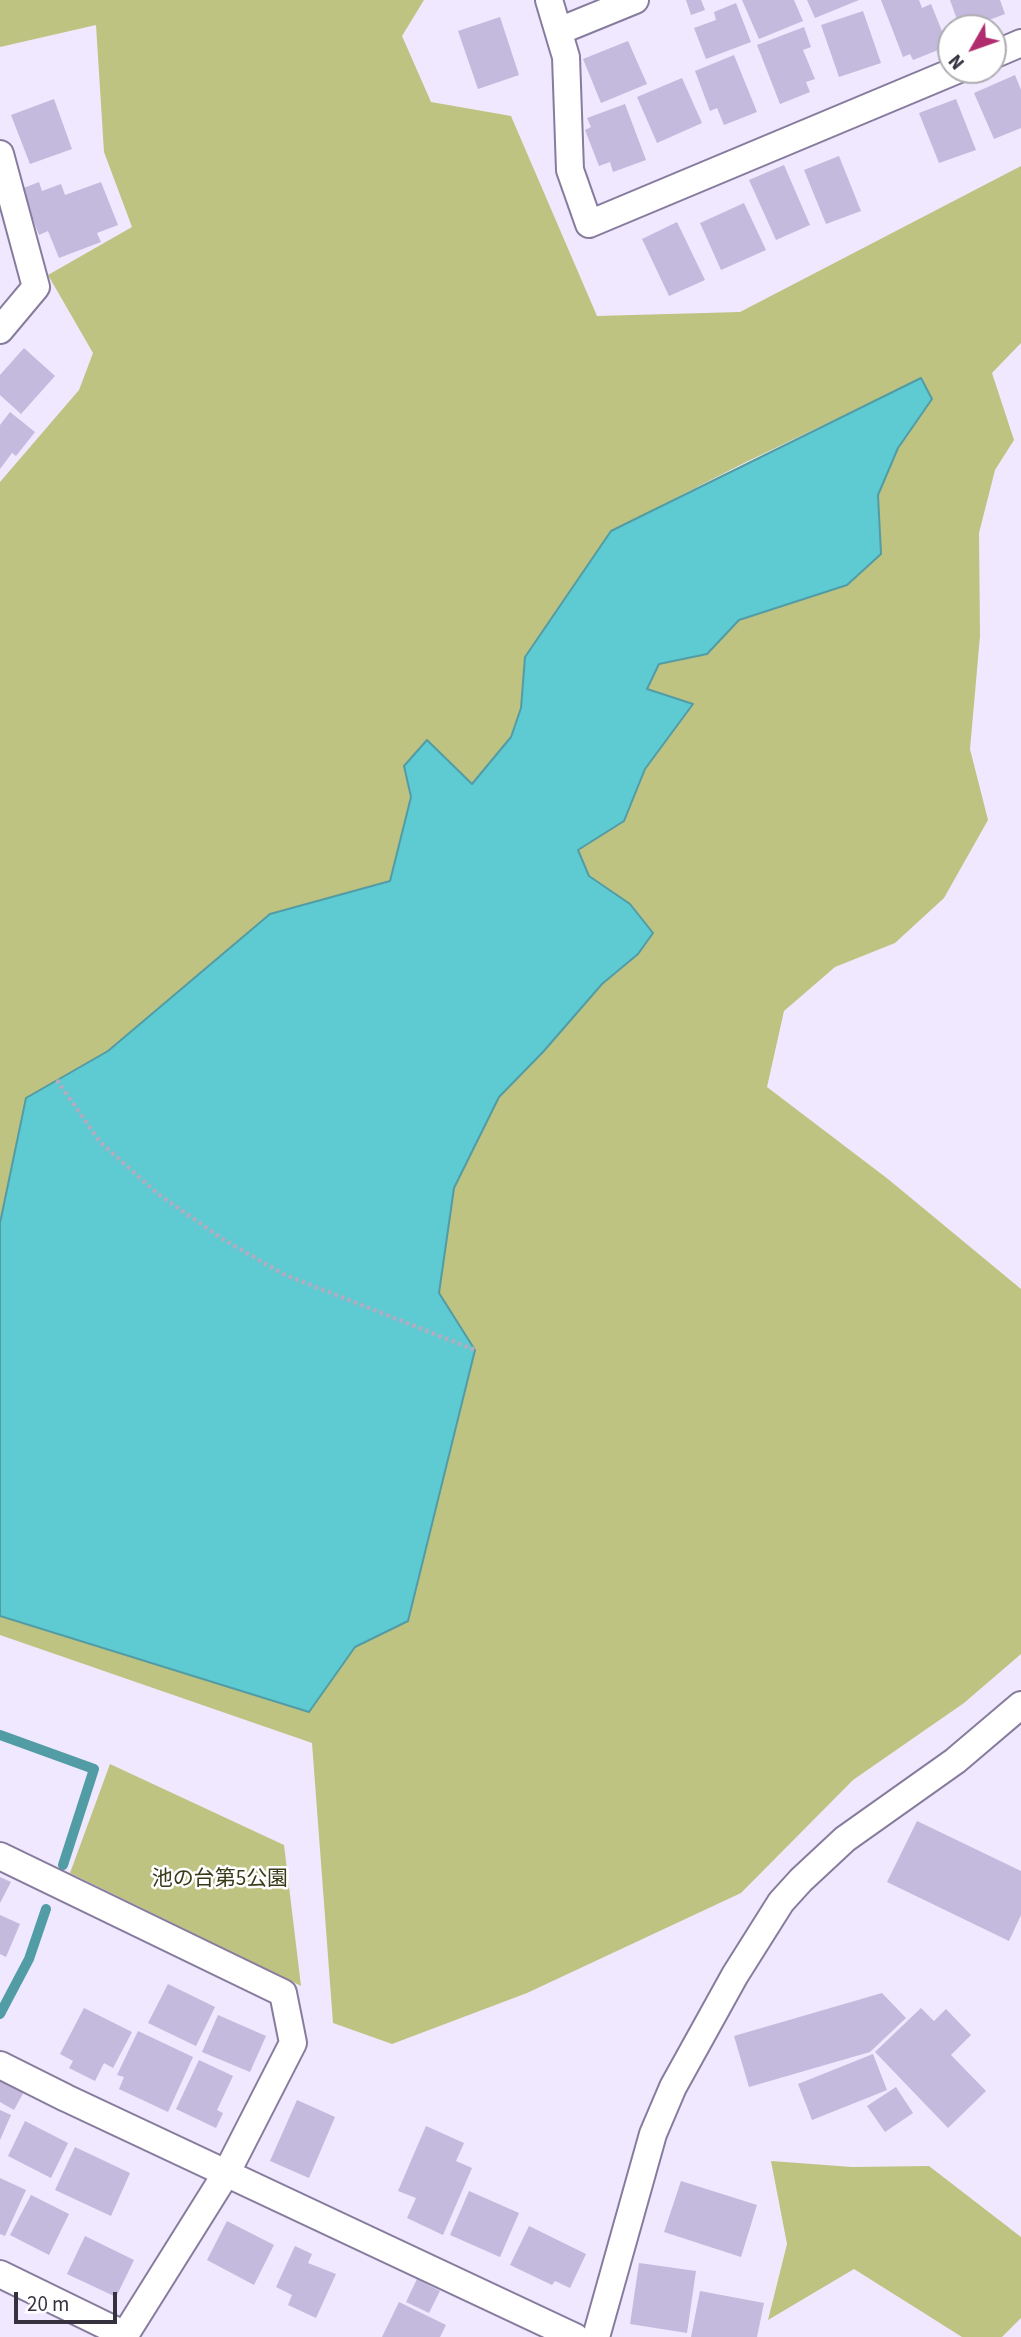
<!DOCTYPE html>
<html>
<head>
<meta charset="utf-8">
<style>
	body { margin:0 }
	#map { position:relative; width:1021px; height:2337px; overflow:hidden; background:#efe8fe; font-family:"Source Sans 3",sans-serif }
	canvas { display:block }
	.north { position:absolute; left:937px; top:14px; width:70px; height:70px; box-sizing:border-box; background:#fff; border:2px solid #aeadb2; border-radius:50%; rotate:230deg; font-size:19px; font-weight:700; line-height:28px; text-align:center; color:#35313f }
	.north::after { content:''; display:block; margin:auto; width:24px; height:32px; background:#b12b6f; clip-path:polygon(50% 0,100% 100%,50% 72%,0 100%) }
	.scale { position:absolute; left:14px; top:2292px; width:103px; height:32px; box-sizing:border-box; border:4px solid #35313f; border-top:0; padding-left:9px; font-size:21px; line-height:24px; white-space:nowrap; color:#35313f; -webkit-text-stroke:5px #fff; paint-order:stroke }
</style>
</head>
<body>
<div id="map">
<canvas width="1021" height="2337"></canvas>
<div class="north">N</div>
<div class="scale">20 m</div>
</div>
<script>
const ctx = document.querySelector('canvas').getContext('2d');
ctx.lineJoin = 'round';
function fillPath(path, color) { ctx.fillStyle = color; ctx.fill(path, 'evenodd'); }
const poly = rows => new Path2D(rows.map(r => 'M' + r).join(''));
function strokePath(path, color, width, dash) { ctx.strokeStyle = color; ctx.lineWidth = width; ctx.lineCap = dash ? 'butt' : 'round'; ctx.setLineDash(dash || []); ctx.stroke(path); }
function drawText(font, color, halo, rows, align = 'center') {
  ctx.font = font + ' "Source Sans 3","Noto Sans JP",sans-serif'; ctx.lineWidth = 5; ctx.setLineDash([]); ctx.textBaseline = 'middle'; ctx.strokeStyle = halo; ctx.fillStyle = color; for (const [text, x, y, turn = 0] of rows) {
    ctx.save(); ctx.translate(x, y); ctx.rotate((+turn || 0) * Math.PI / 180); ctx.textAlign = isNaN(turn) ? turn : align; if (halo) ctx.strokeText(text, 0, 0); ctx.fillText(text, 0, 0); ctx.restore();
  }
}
const green = poly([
	[0,0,424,0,402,36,431,102,511,116,597,316,740,312,1021,166,1021,343,992,373,1014,440,995,470,979,533,980,636,970,749,988,820,944,898,895,943,835,967,784,1011,767,1087,888,1179,1021,1289,1021,1654,964,1703,853,1780,741,1893,527,1993,392,2044,333,2023,312,1743,0,1635,0,1616,309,1712,355,1647,408,1621,475,1350,439,1293,454,1189,499,1097,543,1052,602,984,638,954,630,904,589,876,577,850,624,821,645,769,692,705,647,689,659,664,707,654,739,620,847,585,881,554,878,495,898,448,931,399,921,378,742,464,611,531,525,656,521,708,511,738,472,784,427,740,391,881,270,914,108,1051,27,1098,0,1223,0,482,79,390,93,353,48,275,132,227,104,152,96,25,0,47],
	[110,1764,284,1845,301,1986,70,1873],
	[771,2161,852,2167,929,2166,1021,2237,1021,2318,1002,2337,962,2337,854,2269,768,2320,787,2244]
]);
const water = poly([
	[921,378,932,399,898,448,878,495,881,554,847,585,739,620,707,654,659,664,647,689,693,704,645,769,624,821,578,850,589,876,630,904,653,933,638,954,602,984,543,1052,499,1097,454,1188,439,1293,475,1350,408,1621,355,1647,309,1712,0,1616,0,1223,26,1098,108,1051,270,914,390,881,411,797,404,766,427,740,472,784,511,737,521,708,525,657,611,531,921,378]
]);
const stream = poly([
	[0,1735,94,1769,63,1865],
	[0,2014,29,1959,46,1909]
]);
const building = poly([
	[686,0,701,0,705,10,691,15],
	[742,0,794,0,803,21,759,39],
	[807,0,859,0,815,18],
	[881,0,919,0,922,8,931,4,948,46,913,60,910,54,903,57],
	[950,0,1000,0,1005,14,968,28,960,28],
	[736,3,751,42,706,59,694,28,716,20,714,12],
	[863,11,881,63,839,77,821,25],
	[500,17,519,75,478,89,458,31],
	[804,27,811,47,803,50,815,79,806,82,810,92,780,104,757,45],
	[628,41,647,84,601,103,583,59],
	[734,55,757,112,724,125,717,108,710,111,695,71],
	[1015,75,1021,90,1021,128,994,139,974,93],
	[682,78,702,123,657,143,637,97],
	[54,99,72,149,30,164,11,115],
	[956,99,976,150,939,163,919,113],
	[625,104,646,160,613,172,610,162,599,166,585,130,591,127,587,118],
	[839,156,861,211,826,224,804,170],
	[784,165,810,225,776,240,749,180],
	[39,182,42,191,61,184,65,195,101,182,118,225,97,233,101,242,59,258,48,231,39,235,21,189],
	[744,203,766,250,721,270,700,223],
	[677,222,705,280,669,296,642,239],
	[24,348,55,376,21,414,0,395,0,375],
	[10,412,35,432,16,456,12,453,0,469,0,425],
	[917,1821,1021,1871,1021,1915,1009,1941,887,1882],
	[0,1877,11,1882,0,1903],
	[0,1915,20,1924,6,1957,0,1954],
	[168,1984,215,2007,196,2046,148,2023],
	[882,1993,906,2018,870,2052,749,2087,734,2036],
	[84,2008,132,2032,113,2068,104,2063,95,2081,69,2068,73,2061,60,2054],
	[921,2008,934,2021,946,2009,971,2035,951,2055,986,2091,948,2128,875,2052],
	[218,2015,266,2036,250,2072,202,2052],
	[138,2031,193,2057,168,2112,119,2089,124,2077,117,2075],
	[873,2054,887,2090,812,2120,798,2084],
	[199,2060,233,2076,217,2110,223,2113,216,2128,176,2109],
	[0,2075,26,2088,14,2110,0,2102],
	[896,2087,913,2113,885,2132,867,2106],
	[297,2100,335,2117,309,2178,270,2161],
	[0,2110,11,2115,0,2140],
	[25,2121,68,2143,51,2178,8,2156],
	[426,2126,464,2143,456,2161,472,2168,443,2235,407,2218,416,2198,398,2191],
	[75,2147,130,2173,111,2216,55,2190],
	[0,2178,26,2190,5,2236,0,2234],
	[681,2181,757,2205,741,2257,664,2232],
	[469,2191,519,2213,500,2257,450,2235],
	[31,2195,69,2214,49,2255,10,2235],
	[227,2221,274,2245,254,2285,207,2260],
	[529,2226,586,2254,570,2288,555,2281,552,2285,510,2265],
	[85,2236,134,2260,116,2297,67,2274],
	[295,2246,312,2254,308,2263,336,2274,316,2318,288,2305,292,2295,276,2287],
	[639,2263,696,2271,687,2333,630,2324],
	[417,2279,440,2291,429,2313,406,2302],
	[700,2291,764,2303,757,2337,691,2337],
	[399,2302,446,2325,440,2337,382,2337]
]);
const path = poly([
	[57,1080,100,1142,158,1194,221,1238,283,1274,475,1350]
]);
const minor = poly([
	[549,0,566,57,570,170,589,224,957,70],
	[559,31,635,0],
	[993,55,1021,43],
	[0,154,36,287,0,330],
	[0,1856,283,1993,293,2043,227,2172,125,2335,0,2274],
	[0,2065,66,2098,575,2337],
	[596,2337,653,2134,673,2087,735,1975,781,1902,801,1880,845,1839,955,1761,1021,1705]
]);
const parkNames = [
	["池の台第5公園",220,1880]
];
fillPath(green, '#bfc381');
fillPath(water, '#5ecad1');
strokePath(water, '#529ca5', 2);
strokePath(stream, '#529ca5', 10);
fillPath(building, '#c3badd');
strokePath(minor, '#877c9d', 30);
strokePath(path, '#b2acc0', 4.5, [3.5, 3.5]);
strokePath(minor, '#fff', 26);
drawText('21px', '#383a18', '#fff', parkNames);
</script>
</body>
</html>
